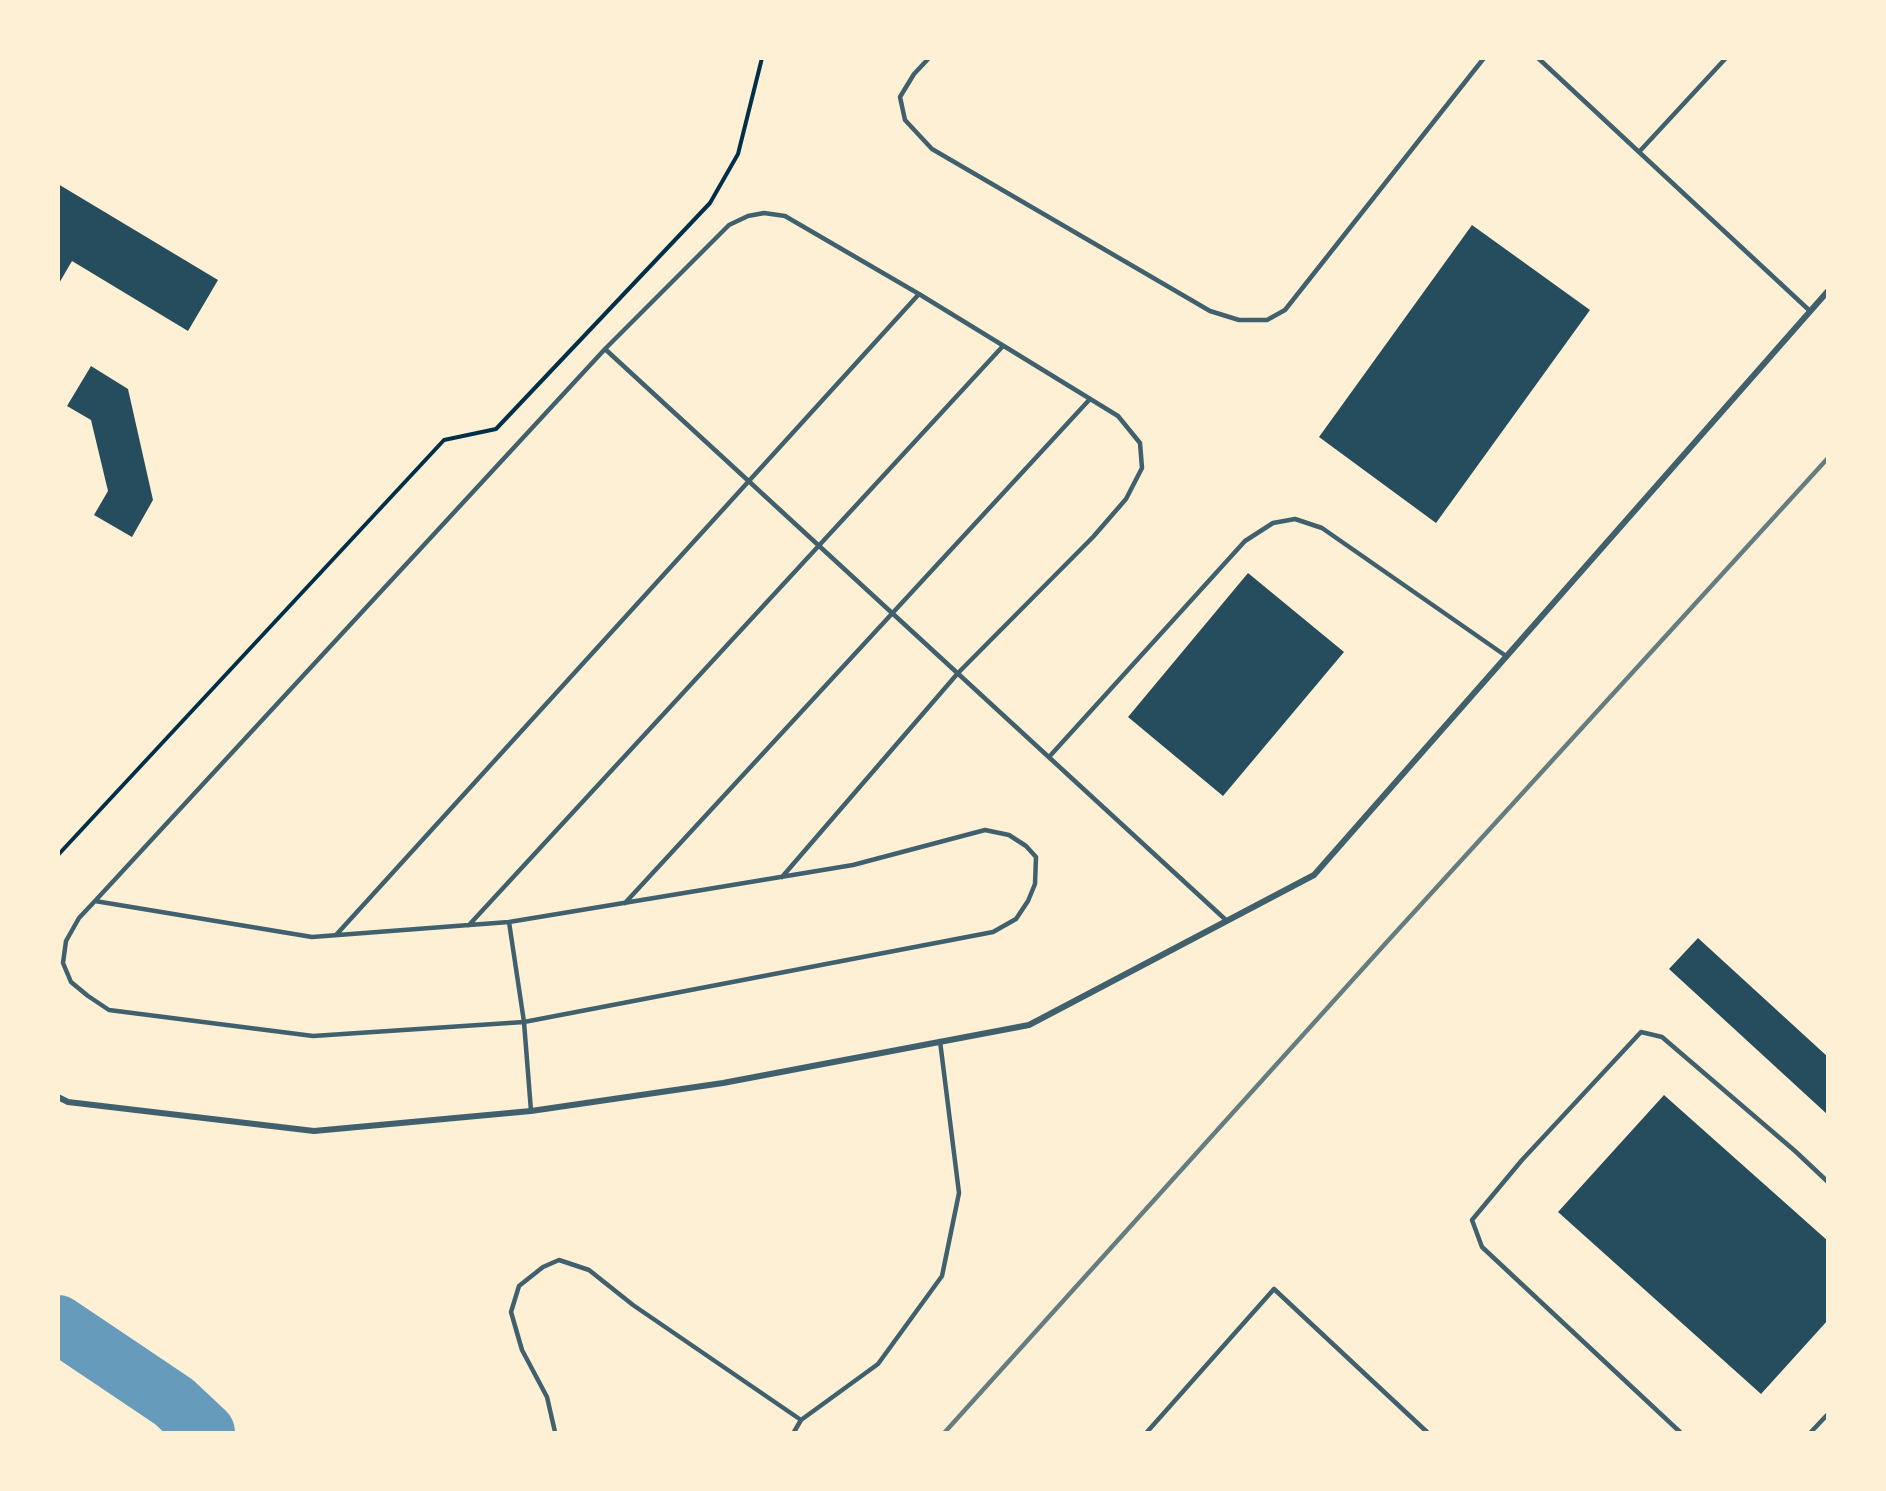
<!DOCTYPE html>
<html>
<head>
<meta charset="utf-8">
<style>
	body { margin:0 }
	#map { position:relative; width:1886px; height:1491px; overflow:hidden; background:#fdf0d5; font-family:"IBM Plex Sans",sans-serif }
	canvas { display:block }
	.frame { position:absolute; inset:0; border:60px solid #fdf0d5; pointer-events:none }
</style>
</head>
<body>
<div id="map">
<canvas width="1886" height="1491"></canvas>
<div class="frame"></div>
</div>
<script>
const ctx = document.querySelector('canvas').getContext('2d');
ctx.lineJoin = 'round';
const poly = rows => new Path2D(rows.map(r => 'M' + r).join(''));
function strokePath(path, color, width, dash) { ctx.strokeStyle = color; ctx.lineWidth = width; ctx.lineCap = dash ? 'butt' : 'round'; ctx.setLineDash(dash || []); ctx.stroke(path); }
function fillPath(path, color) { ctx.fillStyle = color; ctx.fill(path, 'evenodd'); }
const river = poly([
	[58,1324,174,1402,206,1432]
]);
const building = poly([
	[58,184,218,280,188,331,72,261,58,285],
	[1472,225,1590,310,1436,523,1319,437],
	[91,366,128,389,153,500,132,537,94,515,108,491,91,420,67,406],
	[1248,573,1344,652,1223,796,1128,717],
	[1698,938,1828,1057,1828,1115,1669,969],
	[1664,1095,1828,1241,1828,1320,1761,1394,1558,1212]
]);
const path = poly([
	[58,855,444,440,496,429,710,203,738,154,762,58]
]);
const service = poly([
	[929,58,914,74,900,97,905,120,932,149,1210,311,1239,320,1267,320,1285,310,1484,58],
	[1538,58,1639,152],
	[1726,58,1639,152,1810,311],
	[605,349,1227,921],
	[1049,757,1245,541,1273,523,1295,519,1322,528,1506,656],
	[95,901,312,937,469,925,509,922,853,865,985,830,1009,835,1026,846,1036,857,1035,884,1028,901,1016,919,993,932,524,1022,313,1036,109,1010,88,996,71,982,63,963,66,941,79,918,95,901,605,349,729,225,748,216,764,213,785,216,919,294,1118,416,1140,443,1142,468,1126,499,1093,537,958,673,782,877],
	[625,903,1090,399],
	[509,922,524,1022,531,1111],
	[469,925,1003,346],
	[336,935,919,294],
	[555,1432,547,1397,522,1350,511,1312,519,1286,543,1267,559,1260,589,1270,633,1305,801,1420],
	[794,1432,801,1420,878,1364,942,1276,959,1193,940,1041],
	[1147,1432,1274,1289,1427,1432],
	[1680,1432,1482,1247,1472,1220,1522,1160,1641,1032,1662,1037,1795,1151,1828,1182],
	[1811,1432,1828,1414]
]);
const minor = poly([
	[58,1097,68,1102,314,1131,531,1111,723,1083,1029,1025,1314,875,1828,291]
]);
const rail = poly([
	[945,1432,1385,944,1828,458]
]);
strokePath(river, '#669bbc', 58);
fillPath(building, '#264d5e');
strokePath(path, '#003049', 4);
strokePath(service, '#3f606c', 4.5);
strokePath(minor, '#3f606c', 6);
strokePath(rail, '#657d81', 4.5);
</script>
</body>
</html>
